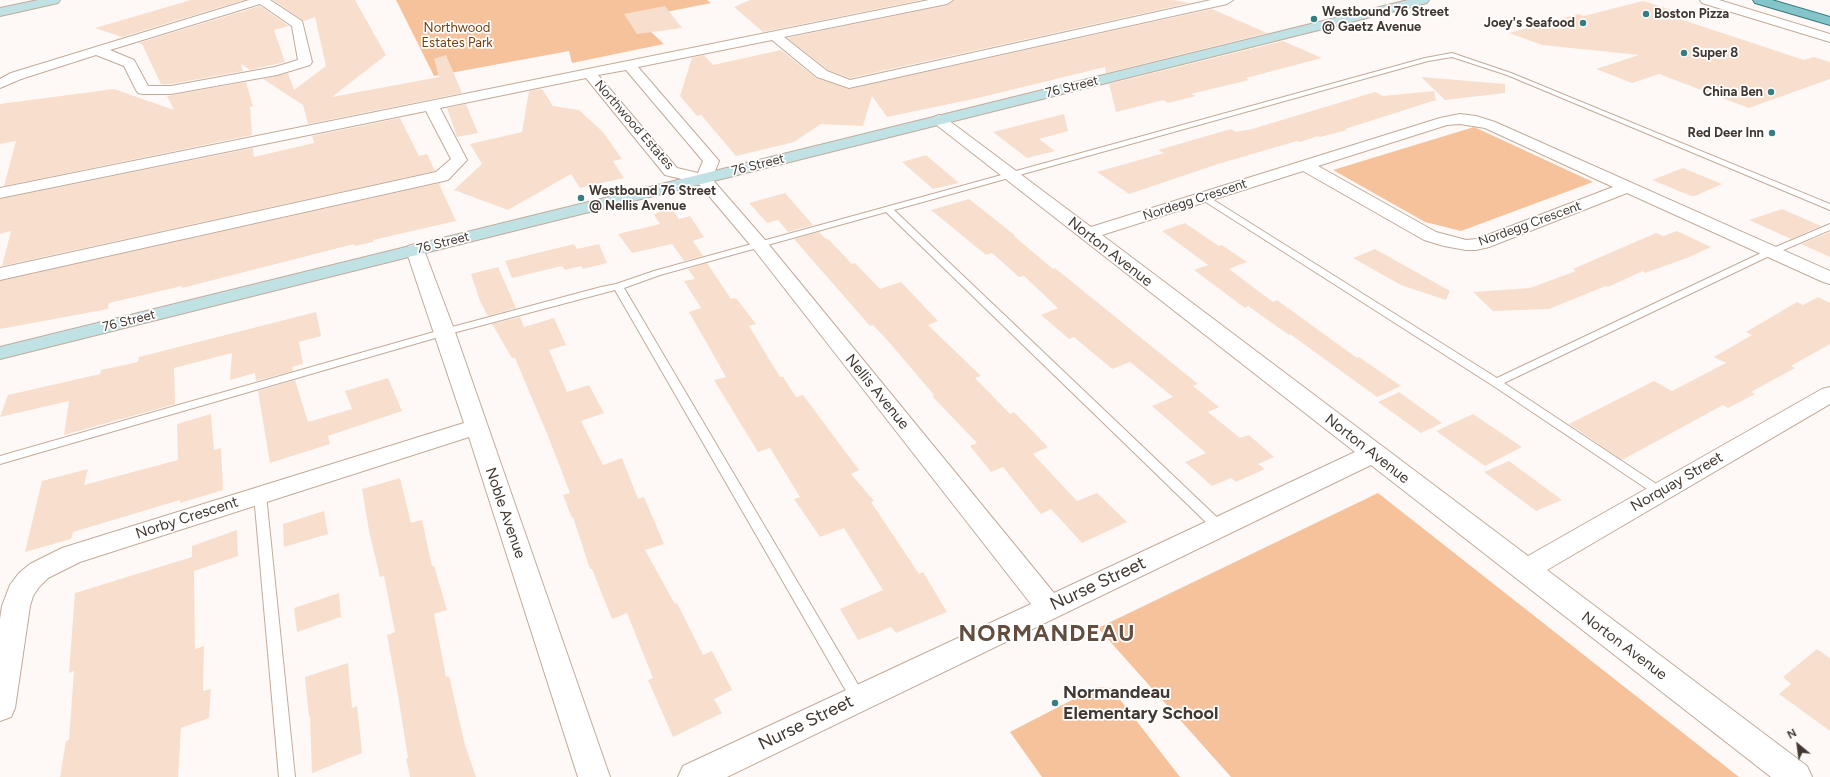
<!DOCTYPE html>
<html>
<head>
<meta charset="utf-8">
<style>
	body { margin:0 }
	#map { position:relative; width:1830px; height:777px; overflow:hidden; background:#fef9f6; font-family:Figtree,sans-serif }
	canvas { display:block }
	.north { position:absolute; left:1778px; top:725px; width:40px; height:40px; -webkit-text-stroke:3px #fff; paint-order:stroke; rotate:331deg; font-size:11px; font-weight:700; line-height:16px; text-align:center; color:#423831 }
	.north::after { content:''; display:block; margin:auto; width:14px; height:18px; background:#423831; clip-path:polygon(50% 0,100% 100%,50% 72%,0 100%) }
</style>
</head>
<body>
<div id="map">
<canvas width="1830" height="777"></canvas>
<div class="north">N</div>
</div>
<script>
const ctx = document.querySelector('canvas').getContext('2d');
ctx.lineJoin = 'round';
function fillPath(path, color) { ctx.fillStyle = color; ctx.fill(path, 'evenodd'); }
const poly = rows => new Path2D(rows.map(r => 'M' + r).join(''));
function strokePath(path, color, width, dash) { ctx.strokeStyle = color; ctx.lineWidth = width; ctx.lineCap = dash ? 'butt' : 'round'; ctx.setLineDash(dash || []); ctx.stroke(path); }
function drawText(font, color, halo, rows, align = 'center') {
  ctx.font = font + ' Figtree,sans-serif'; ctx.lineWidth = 3.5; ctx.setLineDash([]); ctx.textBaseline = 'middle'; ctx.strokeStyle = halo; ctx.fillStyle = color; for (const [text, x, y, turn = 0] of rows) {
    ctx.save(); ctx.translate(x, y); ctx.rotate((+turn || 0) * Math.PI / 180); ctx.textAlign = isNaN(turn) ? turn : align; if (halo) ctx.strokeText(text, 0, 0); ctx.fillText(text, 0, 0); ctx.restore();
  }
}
const green = poly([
	[396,0,707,0,711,3,636,18,664,44,572,63,569,51,434,76],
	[1474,127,1593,182,1461,231,1425,222,1333,170],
	[1378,493,1739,777,1231,777,1098,628],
	[1097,687,1111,688,1180,777,1042,777,1010,732]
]);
const building = poly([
	[191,0,244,0,122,37,95,28],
	[273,0,355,0,386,55,332,97,439,77,434,59,446,55,462,93,308,124,303,105,263,79,288,73,294,90,326,66,315,17,304,21],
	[750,0,921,0,763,32,734,7],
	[954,0,1174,0,1190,3,850,78,828,70,787,38,947,5],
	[1643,1,1691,16,1680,19,1804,60,1814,57,1830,62,1830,79,1749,108,1659,74,1632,83,1596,69,1639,55,1542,45,1509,33,1578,14,1584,16],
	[260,6,289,26,274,30,285,62,250,70,241,64,243,71,171,84,161,84,142,44,138,43],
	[665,6,682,28,637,34,624,14],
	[1212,9,1267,33,1106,73,1105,67,978,98,887,117,872,96,863,126,821,124,794,142,736,156,701,115,697,116,680,96,692,58,704,55,713,65,781,50,816,78,849,89],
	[1283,41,1322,58,1246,78,1249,80,1191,94,1196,96,1168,103,1163,100,1116,112,1109,84],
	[1421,77,1505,84,1505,93,1445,100],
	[246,82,253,106,250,107,252,135,4,186,16,141,0,144,0,104,114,89,174,110,167,96],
	[542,89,553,106,579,110,603,132,622,159,613,161,624,178,580,188,571,174,508,210,454,190,482,164,470,144,522,132,529,91],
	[1434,91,1436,100,1345,129,1347,130,1320,137,1318,136,1300,142,1297,141,1218,164,1129,194,1097,172,1164,153,1158,150,1231,129,1236,132,1252,129,1375,92,1383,96],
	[466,104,478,133,457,137,447,108],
	[1064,114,1068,131,1039,139,1055,151,1027,158,993,132],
	[400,118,419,156,427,154,435,171,2,266,11,231,0,234,0,199,253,148,254,157,314,143,312,136],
	[926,155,959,183,933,189,902,162],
	[1683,168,1722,184,1695,196,1691,196,1652,180],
	[440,183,441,185,439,184,456,221,373,240,373,242,355,246,354,244,182,288,182,286,109,303,108,309,0,329,0,281],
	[785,193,813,225,788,232,778,220,767,223,749,203],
	[969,199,1016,236,1014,236,1053,269,1055,268,1198,384,1193,386,1219,407,1208,412,1240,438,1249,435,1274,457,1258,464,1265,469,1236,482,1231,478,1212,486,1185,462,1206,453,1152,406,1173,397,1130,362,1112,369,1074,337,1069,339,1041,315,1058,308,1024,276,1019,277,992,253,986,255,931,210],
	[669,205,679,219,690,216,704,237,693,241,703,256,684,261,672,244,632,253,618,234,660,224,654,215],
	[1782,209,1821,226,1791,239,1749,220],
	[1185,223,1219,246,1222,245,1247,262,1229,269,1273,302,1277,300,1357,358,1359,357,1401,386,1377,397,1290,334,1289,335,1248,306,1245,308,1194,270,1208,265,1162,231],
	[1677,231,1711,247,1687,258,1645,273,1643,271,1608,287,1606,286,1549,309,1493,311,1473,292,1530,288,1576,271,1573,269,1656,233,1663,236],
	[819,232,826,239,828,239,852,264,855,263,880,289,901,282,938,321,928,325,981,376,975,378,1010,414,1014,412,1048,447,1033,454,1077,501,1097,493,1127,522,1082,543,1051,509,1041,514,1003,467,991,472,970,446,977,443,932,396,934,395,888,341,873,325,870,326,794,239],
	[1830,232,1830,257,1801,244],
	[574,244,577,249,599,244,607,263,583,269,581,266,565,270,562,266,512,278,505,261],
	[1375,249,1450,291,1446,300,1401,285,1353,258],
	[707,263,731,299,736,298,756,324,749,326,780,377,783,377,796,397,803,395,859,470,851,474,874,501,871,502,919,574,923,572,947,612,896,633,891,627,858,640,840,609,883,590,844,528,820,537,794,499,800,497,770,448,758,452,714,380,726,377,689,312,701,308,684,281,695,279,688,269],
	[498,267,516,308,488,316,480,301,471,274],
	[1818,297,1830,303,1830,344,1791,366,1795,368,1751,392,1755,394,1728,408,1723,405,1622,460,1569,424,1654,381,1672,391,1726,363,1714,357,1752,335,1746,332,1797,302,1803,305],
	[316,312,321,336,299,342,303,364,292,367,293,371,256,381,255,373,230,380,232,353,174,368,175,404,64,435,69,401,0,417,8,395,100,374,101,370,138,362,139,357],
	[520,317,524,327,554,318,566,345,549,350,567,392,589,385,604,413,581,421,603,465,622,458,638,499,644,497,664,544,645,550,675,604,677,603,703,655,712,651,732,690,714,699,722,713,673,737,648,680,653,678,627,613,612,619,592,569,590,569,573,517,572,518,563,495,570,493,548,436,515,358,512,358,492,324],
	[388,378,402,411,328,436,330,444,270,463,258,391,295,380,308,422,352,409,345,391],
	[1399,392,1442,423,1421,433,1378,402],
	[211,414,214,450,221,448,223,490,180,503,180,500,73,532,71,539,25,552,42,481,88,469,84,485,178,460,177,424],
	[1473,414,1522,447,1485,466,1436,431],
	[1509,461,1562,500,1536,511,1484,472],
	[400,478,411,523,422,520,432,566,434,566,447,610,434,614,446,677,449,676,465,745,476,777,410,777,406,758,408,758,398,695,387,635,395,632,384,576,380,577,369,531,362,489],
	[324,511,328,534,284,547,283,524],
	[237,530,238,556,194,571,195,649,204,646,203,691,211,689,209,718,181,728,178,777,60,777,66,741,69,740,74,671,69,673,75,593,192,557,192,546],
	[339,593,341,617,297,632,294,608],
	[1817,649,1830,658,1830,731,1779,694,1791,684,1783,677],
	[348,663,352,708,357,706,362,753,312,773,310,716,309,717,305,677]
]);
const lane = poly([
	[1452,53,1511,73,1830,204,1830,210,1507,75,1452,57,1428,61,894,210,1224,524,1225,527,1224,530,1219,532,1214,530,886,212,660,275,624,288,863,693,865,698,863,703,858,705,853,703,615,290,449,334,0,464,0,456,441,330,601,287,616,284,654,271,1425,58,1452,53],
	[1204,194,1497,378,1759,254,1830,224,1830,230,1765,258,1504,383,1664,489,1666,492,1664,495,1660,496,1656,495,1492,385,1201,199,1201,195,1204,194],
	[260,491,264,492,266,495,295,777,279,777,254,495,256,492,260,491]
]);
const street = poly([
	[249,0,270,0,302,21,312,62,310,65,277,75,171,94,143,94,138,93,136,90,124,66,96,55,21,79,0,88,0,79,11,73,249,0],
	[260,4,292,26,298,60,275,67,171,86,148,86,134,60,110,50,260,4],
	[929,0,953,0,947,4,784,37,827,71,850,80,1211,0,1233,0,1227,4,849,88,817,77,772,40,638,67,719,161,712,179,765,240,1054,593,1355,452,934,123,931,120,934,117,939,115,944,117,1091,227,1440,118,1460,114,1476,116,1495,122,1830,271,1830,284,1823,282,1627,193,1489,247,1476,250,1466,250,1444,246,1424,240,1303,171,1102,235,1528,556,1822,389,1830,387,1830,404,1547,570,1807,766,1812,777,1771,777,1371,465,727,777,678,777,683,766,1031,604,753,248,698,183,665,175,586,78,440,108,467,160,448,180,0,280,0,268,436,172,451,159,426,111,0,198,0,188,929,0],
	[626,70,703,161,698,173,677,168,598,75,626,70],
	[1460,124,1485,128,1613,187,1477,239,1466,240,1436,232,1318,166,1447,125,1460,124],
	[1700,0,1719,0,1830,34,1830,42,1702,3,1700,0],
	[415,244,422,246,424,250,455,332,610,777,578,777,469,437,80,562,48,578,39,587,33,596,30,606,15,708,11,717,0,721,0,619,2,606,10,585,19,573,30,564,62,548,464,423,406,250,408,246,415,244]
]);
const secondary = poly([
	[38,0,60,0,58,3,0,16,0,8,38,0],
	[1408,0,1429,0,1427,3,0,359,0,347,1408,0]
]);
const primary = poly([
	[1753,0,1772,0,1830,17,1830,25,1755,3,1753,0]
]);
const markers = [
	[1646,14,4,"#357e84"],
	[1314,19,4,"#357e84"],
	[1583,23,4,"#357e84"],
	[1684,53,4,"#357e84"],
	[1771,92,4,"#357e84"],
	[1772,133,4,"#357e84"],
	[581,198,4,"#357e84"],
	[1055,703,4,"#357e84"]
];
const farPoinames = [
	["Westbound 76 Street",1322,12],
	["@ Gaetz Avenue",1322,27],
	["Boston Pizza",1654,14],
	["Joey's Seafood",1575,23,"right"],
	["Super 8",1692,53],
	["China Ben",1763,92,"right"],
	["Red Deer Inn",1764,133,"right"],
	["Westbound 76 Street",589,191],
	["@ Nellis Avenue",589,206]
];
const farParknames = [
	["Northwood",457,28],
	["Estates Park",457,43]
];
const farStreetnames = [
	["76 Street",1072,87,-14],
	["Northwood Estates",634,125,49],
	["76 Street",758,165,-14],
	["Nordegg Crescent",1195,200,-18],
	["Nordegg Crescent",1530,224,-20],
	["76 Street",443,243,-14],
	["76 Street",129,321,-14]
];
const streetNames = [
	["Norton Avenue",1110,252,38],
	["Nellis Avenue",877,392,51],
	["Norton Avenue",1367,449,38],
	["Norquay Street",1677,482,-30],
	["Noble Avenue",505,513,71],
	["Norby Crescent",187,518,-18],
	["Norton Avenue",1624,646,37]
];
const nearStreetnames = [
	["Nurse Street",1098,584,-25],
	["Nurse Street",806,723,-26]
];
const nearPoinames = [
	["Normandeau",1063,693],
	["Elementary School",1063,714]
];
const nearDistrictnames = [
	["NORMANDEAU",1047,634]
];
fillPath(green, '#f6c29c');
fillPath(building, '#f8dfcd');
strokePath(lane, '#c2aa99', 2);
strokePath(street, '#c2aa99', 2);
strokePath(secondary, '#c2aa99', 2);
strokePath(primary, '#367a7e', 2);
fillPath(lane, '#fff');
fillPath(street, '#fff');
fillPath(secondary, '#c1e2e5');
fillPath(primary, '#83c5ca');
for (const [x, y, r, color] of markers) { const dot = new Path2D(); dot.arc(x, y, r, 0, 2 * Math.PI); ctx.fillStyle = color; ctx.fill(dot); strokePath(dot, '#fff', 1.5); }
drawText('bold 13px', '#423831', '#fff', farPoinames, 'left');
drawText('13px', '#733e0b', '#fff', farParknames);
drawText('13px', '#423831', '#fff', farStreetnames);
drawText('15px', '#423831', '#fff', streetNames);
drawText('18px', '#423831', '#fff', nearStreetnames);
drawText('bold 18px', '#423831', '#fff', nearPoinames, 'left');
ctx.letterSpacing = '1px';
drawText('bold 23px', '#624d3e', '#fff', nearDistrictnames);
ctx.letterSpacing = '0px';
</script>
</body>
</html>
